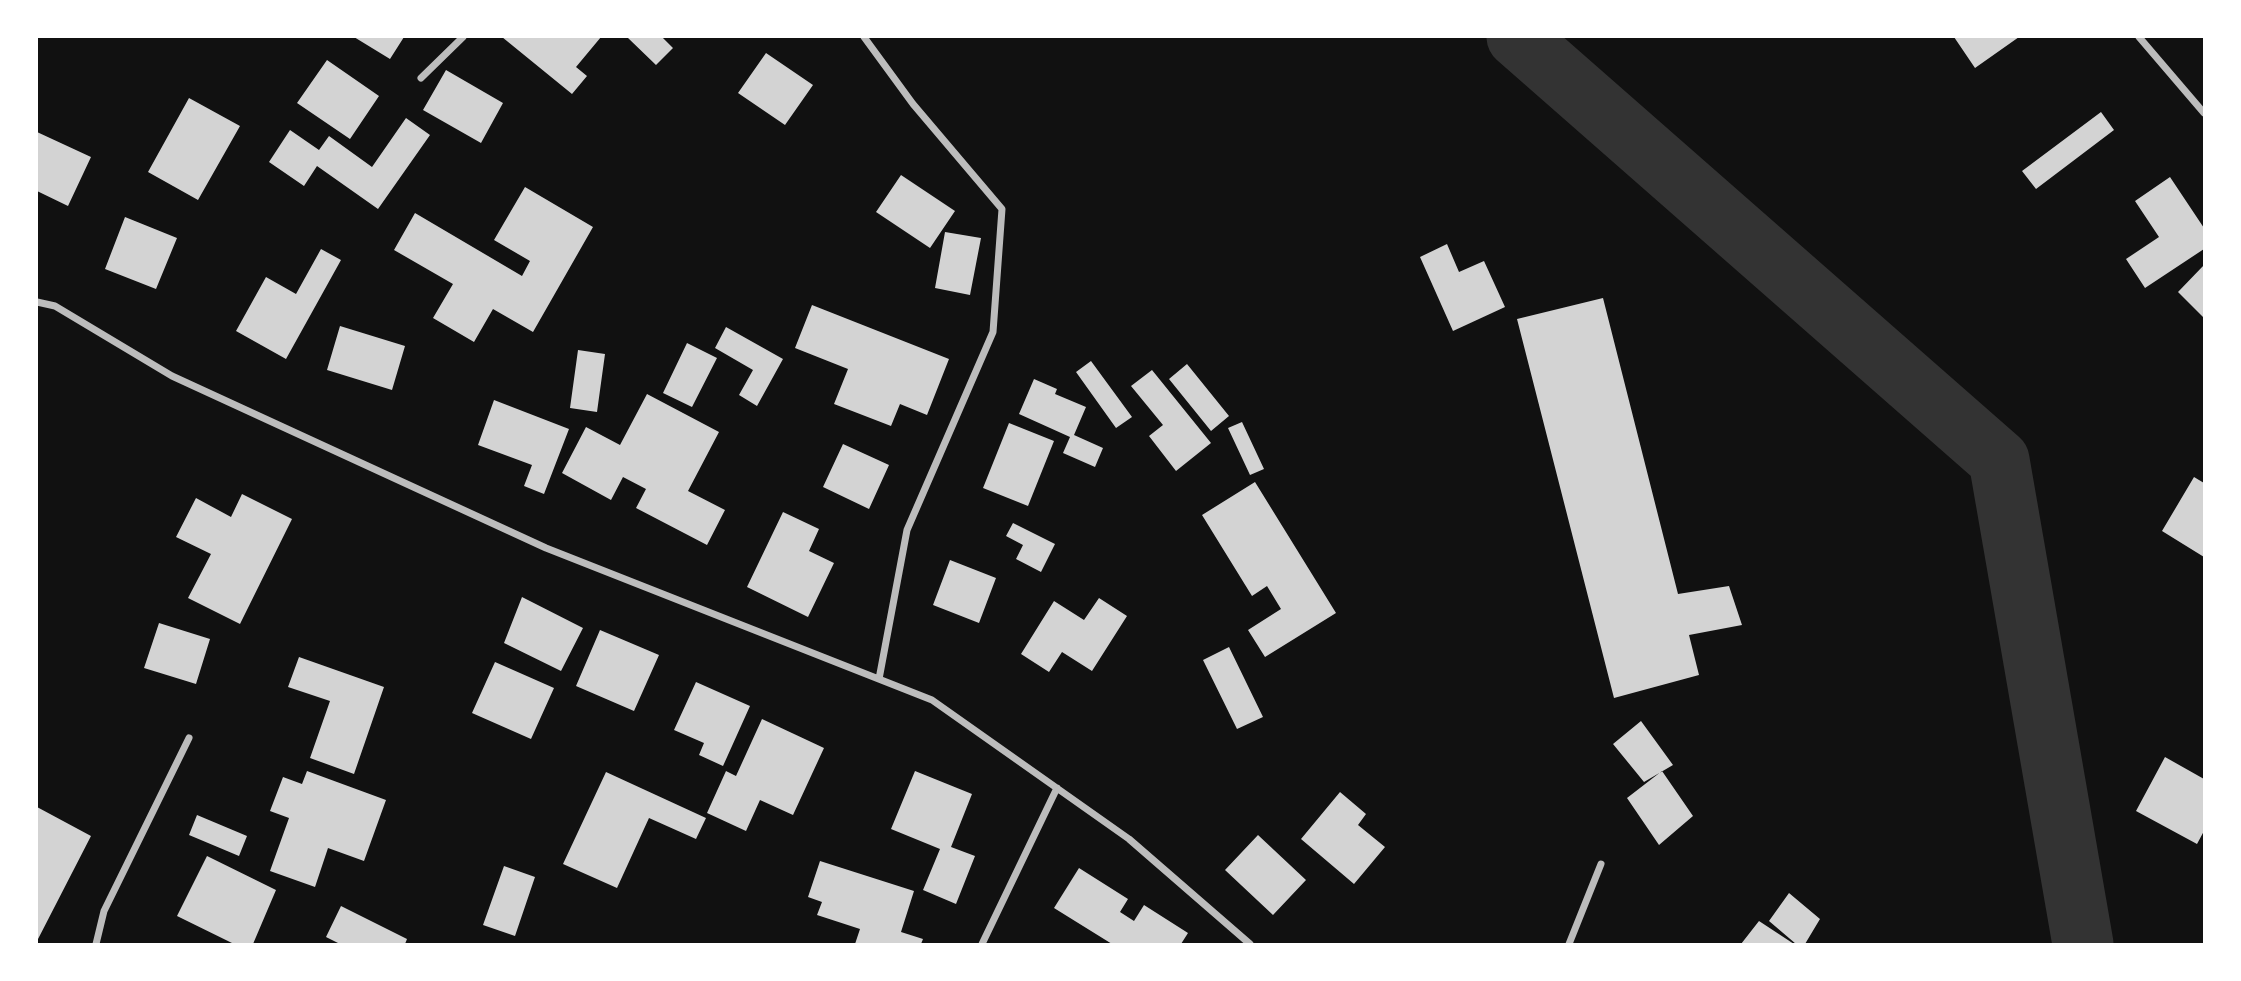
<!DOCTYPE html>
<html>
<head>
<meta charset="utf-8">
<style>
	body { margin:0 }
	#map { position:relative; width:2241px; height:981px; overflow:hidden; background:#111; font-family:Ubuntu,sans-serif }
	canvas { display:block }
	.frame { position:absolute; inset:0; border:38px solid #fff; pointer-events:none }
</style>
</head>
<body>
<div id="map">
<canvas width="2241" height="981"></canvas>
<div class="frame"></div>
</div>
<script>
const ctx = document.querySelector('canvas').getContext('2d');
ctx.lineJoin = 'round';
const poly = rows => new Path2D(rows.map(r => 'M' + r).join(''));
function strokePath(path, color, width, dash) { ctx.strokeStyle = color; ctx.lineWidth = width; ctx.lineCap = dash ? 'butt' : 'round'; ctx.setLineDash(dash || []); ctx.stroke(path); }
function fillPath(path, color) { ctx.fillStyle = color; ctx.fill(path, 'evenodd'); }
const river = poly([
	[1517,37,1999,460,2083,944]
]);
const building = poly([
	[354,37,404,37,390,59],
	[502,37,601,37,576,67,587,76,572,94],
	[630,37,662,37,673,48,656,65,628,38],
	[1954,37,2019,37,1975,68],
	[766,53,813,85,785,125,738,93],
	[327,60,379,96,350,139,297,103],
	[446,70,503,103,481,143,423,110],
	[189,98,240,126,198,200,148,172],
	[2101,112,2114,130,2036,189,2022,171],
	[406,118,430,135,378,209,317,166,304,186,269,162,290,130,319,150,329,136,372,167],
	[37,132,91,157,68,206,37,191],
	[901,175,955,211,930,248,876,212],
	[2170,177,2204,228,2204,249,2145,288,2126,259,2159,237,2135,201],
	[525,187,593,227,533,332,493,309,474,342,433,318,453,284,394,250,415,213,522,276,530,261,494,240],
	[125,217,177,238,156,289,105,269],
	[945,232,981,238,970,295,935,288],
	[1447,244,1459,272,1484,261,1505,307,1453,331,1420,257],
	[321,249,341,260,286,359,236,331,266,277,296,294],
	[2204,265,2204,318,2178,292],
	[1603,298,1678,594,1729,586,1742,625,1689,635,1699,675,1614,698,1517,319],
	[812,305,949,359,927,415,900,404,891,426,834,404,848,369,795,348],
	[340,326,405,346,392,390,327,370],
	[726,327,783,359,757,406,739,395,753,370,715,348],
	[687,343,717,358,692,407,663,393],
	[578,350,605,354,597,412,570,408],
	[1091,361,1132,417,1116,428,1076,372],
	[1187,364,1229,416,1211,431,1169,379],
	[1152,370,1211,443,1176,471,1149,436,1163,425,1131,386],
	[1034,379,1057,389,1055,394,1086,407,1074,435,1103,448,1095,467,1063,453,1070,437,1019,414],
	[647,394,719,432,688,491,725,510,707,545,636,508,646,489,623,477,611,500,562,473,586,427,620,445],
	[494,400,569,429,544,494,524,486,532,465,478,445],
	[1242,422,1264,469,1250,475,1228,428],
	[1009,423,1054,441,1028,506,983,488],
	[843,444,889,465,869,509,823,487],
	[2194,477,2204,483,2204,557,2162,531],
	[1255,482,1336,613,1265,657,1248,630,1281,609,1267,586,1252,596,1202,515],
	[242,494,292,519,240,624,188,598,211,554,176,537,196,498,231,517],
	[783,512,819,529,809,551,834,563,808,617,747,587],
	[1013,523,1055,544,1041,572,1016,559,1023,545,1006,536],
	[950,560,996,578,979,623,933,605],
	[522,597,583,628,561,671,504,643],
	[1099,598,1127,616,1092,671,1062,652,1049,672,1021,654,1054,601,1084,620],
	[159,623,210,639,196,684,144,668],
	[600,630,659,655,634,711,576,686],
	[1229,647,1263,717,1237,729,1203,660],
	[299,657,384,687,354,774,310,758,330,701,288,687],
	[495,662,554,688,531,739,472,713],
	[696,682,750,706,723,766,699,755,704,743,674,730],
	[762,719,824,748,793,815,760,800,746,831,707,813,726,771,736,776],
	[1641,721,1673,765,1644,782,1613,744],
	[2165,757,2204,779,2204,831,2197,844,2136,811],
	[307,771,386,800,364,861,328,848,315,887,270,871,289,818,270,811,283,777,302,784],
	[915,771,972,794,951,847,975,856,956,904,923,890,940,849,891,829],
	[1662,771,1693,816,1659,845,1627,798],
	[606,772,706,818,696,839,649,818,617,888,563,864],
	[1340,792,1366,814,1358,825,1385,847,1354,884,1301,839],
	[37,807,91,836,37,941],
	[197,815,247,836,239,856,189,835],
	[1258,835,1306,880,1273,915,1225,870],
	[207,856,276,890,253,944,234,944,177,916],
	[820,861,914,891,901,932,923,939,921,944,855,944,860,929,817,915,822,902,808,897],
	[504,866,535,877,515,936,483,925],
	[1079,868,1128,899,1120,912,1134,921,1144,905,1188,933,1181,944,1112,944,1054,908],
	[1789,893,1820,919,1805,944,1796,944,1769,921],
	[341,906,407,939,405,944,340,944,326,937],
	[1759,921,1794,944,1741,944]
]);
const minor = poly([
	[864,37,913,104,1002,209,993,332,907,530,879,679],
	[2139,37,2204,113],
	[421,78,463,37],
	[37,302,55,306,172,376,546,548,932,700,1129,839,1250,944],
	[96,944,104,911,189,738],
	[982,944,1057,788],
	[1569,944,1601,864]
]);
strokePath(river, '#333', 61);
fillPath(building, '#d3d3d3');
strokePath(minor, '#bcbcbc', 7);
</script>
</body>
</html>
